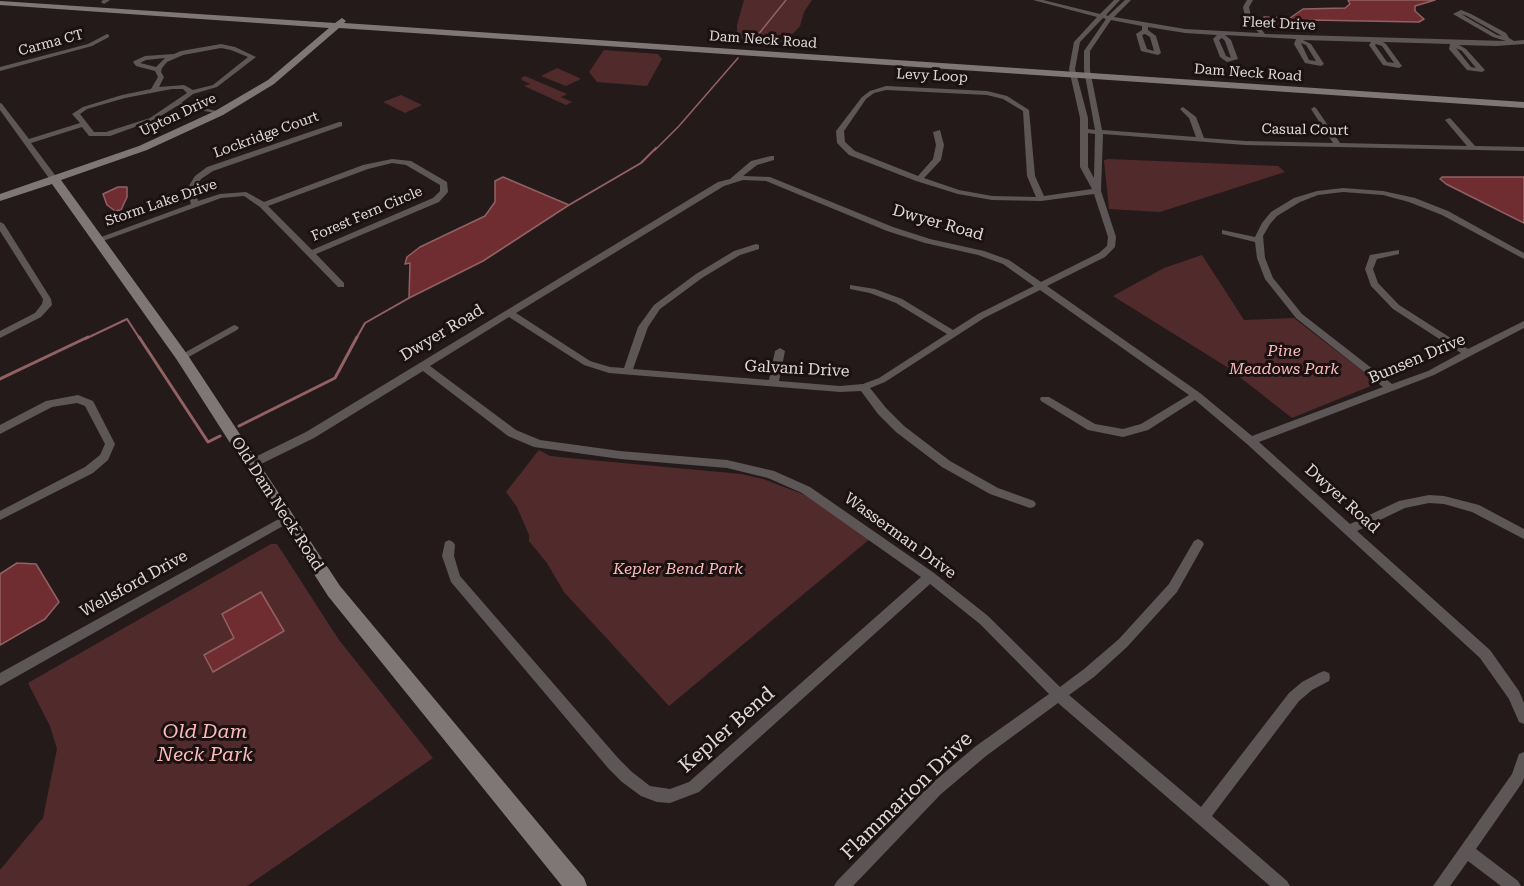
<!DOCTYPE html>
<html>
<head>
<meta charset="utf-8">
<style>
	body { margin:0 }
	canvas { display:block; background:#251a1a }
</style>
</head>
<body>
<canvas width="1524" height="886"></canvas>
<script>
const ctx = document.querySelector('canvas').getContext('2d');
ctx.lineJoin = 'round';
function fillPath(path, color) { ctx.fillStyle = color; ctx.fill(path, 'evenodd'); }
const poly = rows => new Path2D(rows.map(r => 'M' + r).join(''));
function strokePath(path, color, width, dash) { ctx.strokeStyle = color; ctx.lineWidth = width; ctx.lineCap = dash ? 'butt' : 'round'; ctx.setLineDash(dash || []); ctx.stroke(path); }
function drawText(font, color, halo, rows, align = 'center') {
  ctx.font = font + ' "Roboto Serif",serif'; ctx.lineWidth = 6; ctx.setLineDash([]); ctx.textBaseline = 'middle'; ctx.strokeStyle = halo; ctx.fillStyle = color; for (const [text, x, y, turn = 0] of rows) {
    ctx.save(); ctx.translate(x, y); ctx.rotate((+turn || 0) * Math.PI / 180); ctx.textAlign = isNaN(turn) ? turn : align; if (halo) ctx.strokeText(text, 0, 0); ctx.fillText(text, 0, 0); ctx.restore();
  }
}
const green = poly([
	[744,0,812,0,804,12,800,26,784,43,737,39,737,25],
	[604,50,658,54,662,59,647,86,597,82,589,72],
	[557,68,573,75,581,79,566,86,541,76],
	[525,76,567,94,561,97,572,102,566,105,524,86,530,84,522,80,521,78],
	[401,95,422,105,405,113,383,102],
	[1108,159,1278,166,1285,172,1160,212,1109,209,1104,160],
	[1202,255,1244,320,1294,318,1378,383,1292,418,1227,367,1113,296,1164,268],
	[539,450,550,456,569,458,741,474,763,479,805,495,871,538,669,706,564,592,547,563,529,541,529,535,517,507,506,492],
	[271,544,277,544,339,640,433,758,247,886,0,886,0,870,43,818,57,749,50,726,28,683]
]);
const water = poly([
	[1348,0,1435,0,1415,6,1415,11,1424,19,1419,22,1310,20,1278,29,1270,26,1264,17,1290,18,1303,9,1345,8,1350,4,1348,0],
	[503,177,569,205,483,261,409,298,410,263,405,264,407,257,420,247,485,216,495,202,495,181,503,177],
	[1442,177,1524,177,1524,223,1446,184,1440,179,1442,177],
	[118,187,127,187,127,197,121,210,115,211,107,205,103,194,118,187],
	[17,563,36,564,59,602,45,619,0,645,0,574,17,563],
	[261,592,284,631,213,672,204,655,234,638,222,614,261,592]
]);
const streamFar2 = poly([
	[753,41,786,0],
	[655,150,679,126,738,58]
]);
const streamFar1 = poly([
	[569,205,641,163,656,148],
	[85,339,127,319,140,339],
	[356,339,365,323,409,298]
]);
const stream = poly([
	[139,337,208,442,220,436],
	[0,379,88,337],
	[239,426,335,378,357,337]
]);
const street = poly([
	[103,0,110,0,104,4,101,2,103,0],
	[1033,0,1043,0,1100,14,1114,0,1120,0,1106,15,1108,16,1125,0,1131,0,1114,17,1185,29,1259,33,1245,16,1243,7,1247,0,1253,0,1249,7,1251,16,1265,34,1506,41,1493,37,1453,14,1461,10,1471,14,1506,33,1509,38,1514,41,1524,40,1524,44,1496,46,1459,45,1466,49,1484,69,1485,70,1482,72,1467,70,1449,49,1450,44,1383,42,1386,44,1402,66,1399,68,1383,65,1369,45,1371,42,1303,40,1311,44,1324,64,1321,66,1305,63,1294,44,1296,39,1225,35,1231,40,1238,59,1227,62,1220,57,1213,39,1217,35,1185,33,1148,27,1148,30,1156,36,1161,53,1158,55,1141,51,1136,34,1142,30,1142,26,1111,20,1090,51,1090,70,1102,130,1196,137,1189,118,1180,109,1183,107,1196,117,1204,138,1245,141,1333,143,1311,109,1314,107,1316,108,1340,143,1467,146,1445,120,1449,118,1451,119,1475,146,1524,147,1524,151,1245,145,1103,134,1101,191,1116,237,1115,247,1105,257,1047,286,1200,393,1252,436,1383,387,1296,318,1265,279,1257,258,1255,242,1222,234,1222,230,1255,237,1262,223,1271,212,1294,198,1317,191,1343,188,1383,191,1415,198,1448,211,1524,253,1524,259,1442,215,1409,202,1383,195,1343,192,1318,195,1300,202,1277,216,1270,224,1263,236,1265,258,1273,278,1302,314,1392,384,1428,371,1461,353,1393,309,1371,286,1365,269,1370,255,1399,250,1399,254,1377,259,1373,269,1378,283,1399,305,1468,349,1524,321,1524,328,1434,375,1259,442,1350,524,1399,501,1429,495,1444,496,1479,505,1524,529,1524,539,1472,512,1444,504,1429,503,1405,508,1357,531,1490,650,1519,691,1524,703,1524,724,1519,722,1509,699,1480,658,1247,444,1195,400,1148,430,1123,437,1088,430,1041,401,1040,399,1041,397,1049,397,1095,424,1123,429,1141,424,1189,395,1040,290,984,318,885,382,870,388,886,408,904,426,950,461,998,488,1034,501,1036,504,1034,507,1030,508,990,494,942,467,896,432,878,414,861,391,840,392,609,373,584,365,509,317,430,366,516,430,540,440,620,451,727,460,774,471,810,487,934,573,988,616,1060,687,1084,669,1119,639,1169,584,1194,541,1198,539,1202,541,1204,544,1177,592,1127,647,1094,677,1069,695,1201,807,1289,693,1302,682,1319,673,1324,671,1329,673,1330,677,1329,681,1312,690,1299,701,1212,816,1287,881,1290,886,1270,886,1058,703,986,756,941,794,853,886,834,886,837,881,931,784,976,746,1049,694,980,624,930,584,699,792,670,803,657,802,641,796,622,782,608,768,451,582,442,556,445,542,449,540,453,542,455,545,454,556,460,576,618,758,632,772,650,786,670,789,689,782,921,577,802,493,768,478,727,468,620,459,534,447,508,436,423,371,314,438,255,467,247,467,246,464,247,461,306,432,718,182,730,179,751,161,771,156,774,156,774,160,757,165,743,176,770,177,893,227,930,239,984,251,1009,260,1041,282,1099,253,1107,246,1108,237,1094,194,1041,201,992,200,958,194,916,181,849,155,837,143,836,131,862,97,870,91,886,86,987,91,1007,96,1029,110,1035,176,1044,196,1092,189,1080,167,1080,118,1069,69,1074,42,1097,17,1033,0],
	[1461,14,1467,16,1502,36,1497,35,1461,14],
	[1103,18,1106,19,1084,51,1084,70,1095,130,1088,129,1088,118,1075,69,1080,42,1103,18],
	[1145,34,1150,37,1154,51,1147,49,1142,35,1145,34],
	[1222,38,1225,41,1231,58,1226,56,1219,40,1222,38],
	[1301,43,1306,45,1316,61,1309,60,1301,43],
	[1376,44,1382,46,1394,63,1387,62,1375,45,1376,44],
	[1456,48,1462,51,1476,68,1471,67,1456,48],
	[886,90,987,95,1003,99,1023,111,1027,176,1036,197,992,196,959,190,924,178,941,160,944,145,940,130,933,132,936,145,933,159,918,176,855,151,845,142,844,131,866,99,874,93,886,90],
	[1088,133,1095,134,1094,178,1088,167,1088,133],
	[743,180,766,181,887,231,925,243,978,255,1003,264,1034,286,978,314,953,330,902,299,875,289,850,285,850,289,870,293,896,303,947,334,879,378,863,384,840,386,779,381,785,351,780,348,775,351,769,380,633,369,648,327,660,309,702,278,740,255,759,249,759,245,756,244,734,251,696,274,654,305,638,327,624,368,610,367,590,361,516,313,724,186,743,180],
	[107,34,109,35,109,37,92,46,0,71,0,67,88,44,107,34],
	[221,44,235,47,256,57,217,87,193,94,181,103,221,112,221,114,177,106,154,120,110,136,89,136,82,127,31,143,58,179,57,181,51,181,0,110,0,103,2,104,29,139,80,123,72,114,83,107,122,95,151,89,158,77,155,71,136,66,133,62,134,61,145,56,174,54,181,51,221,44],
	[221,48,231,50,248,57,213,85,193,90,184,85,159,87,164,77,161,72,162,68,167,62,183,55,221,48],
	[165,58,156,67,140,63,146,60,165,58],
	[172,89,183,89,187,93,150,118,106,132,94,132,80,114,87,109,125,98,172,89],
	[339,122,342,122,342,126,213,171,201,179,195,189,198,201,220,194,246,192,264,202,363,165,392,159,411,161,447,182,448,192,439,202,316,254,344,283,344,287,338,287,260,207,244,196,221,198,100,242,94,242,93,240,191,204,187,189,195,176,207,167,339,122],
	[392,163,406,165,440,185,440,191,433,198,312,250,268,206,368,169,392,163],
	[0,222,4,224,51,299,52,305,41,317,0,338,0,331,35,313,42,304,43,299,0,231,0,222],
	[234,325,237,326,239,328,237,330,185,359,182,360,177,357,234,325],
	[78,395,93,401,115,444,108,460,93,473,0,520,0,511,85,467,100,455,105,444,85,406,77,403,52,407,0,434,0,425,46,401,78,395],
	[286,515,290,516,292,519,290,522,0,686,0,673,286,515],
	[1524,752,1524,778,1522,783,1476,849,1518,881,1521,886,1501,886,1468,861,1450,886,1433,886,1512,774,1519,754,1524,752]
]);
const secondary = poly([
	[0,1,335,23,342,18,346,21,344,23,1524,102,1524,108,339,28,274,84,223,115,147,150,61,180,187,354,340,586,584,878,587,886,562,886,328,596,177,360,52,184,0,201,0,194,139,146,215,111,268,80,329,28,0,5,0,1]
]);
const farStreetnames = [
	["Fleet Drive",1279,24,3],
	["Dam Neck Road",763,40,4],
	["Carma CT",51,43,-15],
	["Dam Neck Road",1248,73,4],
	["Levy Loop",932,76,3],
	["Upton Drive",178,115,-25],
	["Casual Court",1305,130,1],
	["Lockridge Court",266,135,-20],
	["Storm Lake Drive",161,203,-19],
	["Forest Fern Circle",367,214,-23]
];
const streetNames = [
	["Dwyer Road",938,223,16],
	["Dwyer Road",442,333,-31],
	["Bunsen Drive",1417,359,-23],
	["Galvani Drive",797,369,3],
	["Dwyer Road",1342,499,42],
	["Old Dam Neck Road",277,504,57],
	["Wasserman Drive",900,536,36],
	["Wellsford Drive",134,584,-29]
];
const parkNames = [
	["Pine",1284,351],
	["Meadows Park",1284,369],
	["Kepler Bend Park",678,569]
];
const nearStreetnames = [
	["Kepler Bend",727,730,-41],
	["Flammarion Drive",907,796,-44]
];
const nearParknames = [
	["Old Dam",205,732],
	["Neck Park",205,755]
];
fillPath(green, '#512a2b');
fillPath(water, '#702d31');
strokePath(water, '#926163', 1.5);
strokePath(streamFar2, '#926163', 1.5);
strokePath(streamFar1, '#926163', 2);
strokePath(stream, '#926163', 3);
fillPath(street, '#5c5656');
fillPath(secondary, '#7f7676');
drawText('14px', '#e1d9d9', '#1b1111', farStreetnames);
drawText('16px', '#e1d9d9', '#1b1111', streetNames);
drawText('italic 16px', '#fcbbbb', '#1b1111', parkNames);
drawText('20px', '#e1d9d9', '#1b1111', nearStreetnames);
drawText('italic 20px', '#fcbbbb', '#1b1111', nearParknames);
</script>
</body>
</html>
